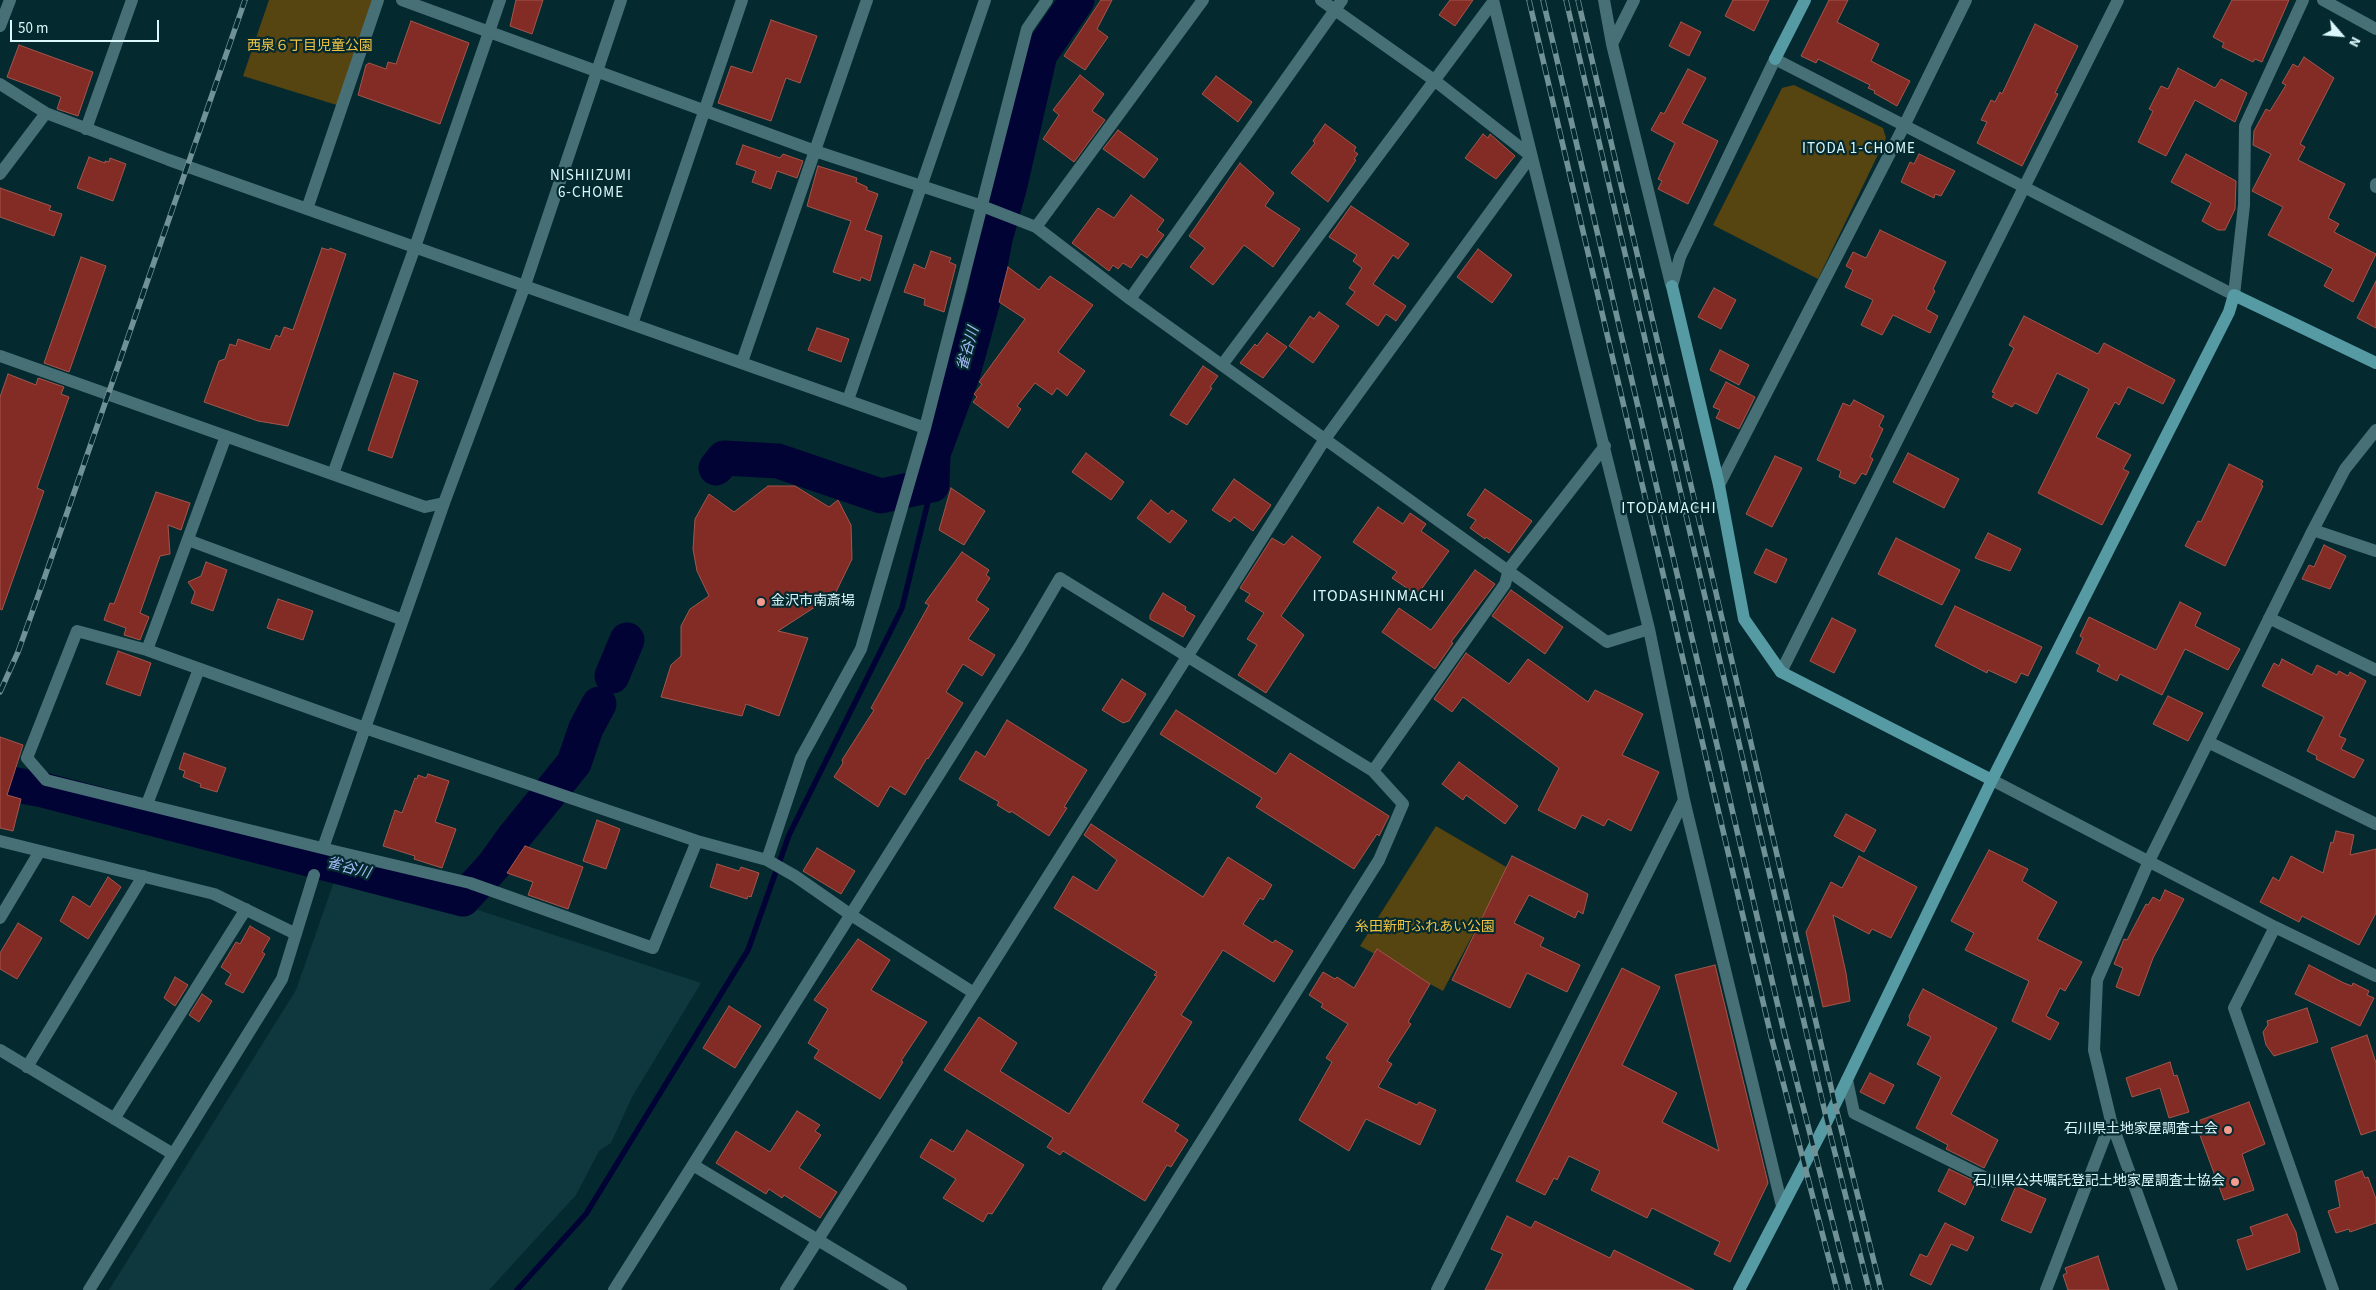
<!DOCTYPE html>
<html>
<head>
<meta charset="utf-8">
<style>
	body { margin:0 }
	#map { position:relative; width:2376px; height:1290px; overflow:hidden; background:#042a2f; font-family:"Source Sans 3",sans-serif }
	canvas { display:block }
	.north { position:absolute; left:2316px; top:10px; width:50px; height:50px; -webkit-text-stroke:4px #042a2f; paint-order:stroke; rotate:117deg; font-size:14px; font-weight:700; line-height:20px; text-align:center; color:#dbf9fd }
	.north::after { content:''; display:block; margin:auto; width:18px; height:22px; background:#dbf9fd; clip-path:polygon(50% 0,100% 100%,50% 72%,0 100%) }
	.scale { position:absolute; left:10px; top:20px; width:149px; height:22px; box-sizing:border-box; border:2px solid #dbf9fd; border-top:0; padding-left:6px; font-size:15px; line-height:18px; white-space:nowrap; color:#dbf9fd; -webkit-text-stroke:4px #042a2f; paint-order:stroke }
</style>
</head>
<body>
<div id="map">
<canvas width="2376" height="1290"></canvas>
<div class="north">N</div>
<div class="scale">50 m</div>
</div>
<script>
const ctx = document.querySelector('canvas').getContext('2d');
ctx.lineJoin = 'round';
function fillPath(path, color) { ctx.fillStyle = color; ctx.fill(path, 'evenodd'); }
const poly = rows => new Path2D(rows.map(r => 'M' + r).join(''));
function strokePath(path, color, width, dash) { ctx.strokeStyle = color; ctx.lineWidth = width; ctx.lineCap = dash ? 'butt' : 'round'; ctx.setLineDash(dash || []); ctx.stroke(path); }
function drawText(font, color, halo, rows, align = 'center') {
  ctx.font = font + ' "Source Sans 3","Noto Sans JP",sans-serif'; ctx.lineWidth = 4.5; ctx.setLineDash([]); ctx.textBaseline = 'middle'; ctx.strokeStyle = halo; ctx.fillStyle = color; for (const [text, x, y, turn = 0] of rows) {
    ctx.save(); ctx.translate(x, y); ctx.rotate((+turn || 0) * Math.PI / 180); ctx.textAlign = isNaN(turn) ? turn : align; if (halo) ctx.strokeText(text, 0, 0); ctx.fillText(text, 0, 0); ctx.restore();
  }
}
const built = poly([
	[336,876,478,910,701,983,632,1097,611,1143,599,1151,576,1195,489,1290,109,1290,296,990]
]);
const green = poly([
	[269,0,376,0,340,106,243,76],
	[1794,85,1883,128,1886,138,1818,279,1713,225,1782,88],
	[1436,826,1508,868,1443,991,1360,946]
]);
const stream = poly([
	[517,1290,586,1214,748,950,789,835,902,608,932,485]
]);
const river = poly([
	[716,468,724,458,778,461,881,496,932,485,933,454,963,373,985,293,995,239,1010,185,1040,54,1077,0],
	[612,676,627,640],
	[0,782,43,790,463,899,494,865,514,837,574,763,586,728,599,704]
]);
const building = poly([
	[516,0,543,0,532,34,510,26,516,0],
	[1101,0,1112,0,1097,29,1108,37,1085,70,1064,56,1101,0],
	[1450,0,1473,0,1455,26,1439,15,1450,0],
	[1733,0,1769,0,1754,31,1725,16,1733,0],
	[1829,0,1848,0,1837,22,1879,44,1871,61,1910,81,1897,106,1874,93,1875,91,1868,88,1870,85,1818,59,1816,63,1801,56,1829,0],
	[2232,0,2289,0,2262,62,2255,59,2253,62,2222,47,2224,43,2213,37,2232,0],
	[771,20,817,36,800,83,786,78,771,121,718,103,731,66,752,73,771,20],
	[411,21,469,43,440,124,358,95,366,65,369,63,386,69,388,62,396,64,411,21],
	[1681,22,1701,32,1689,56,1669,46,1681,22],
	[2035,24,2078,46,2055,93,2058,94,2022,166,1977,143,1987,122,1981,120,1991,100,1995,102,2000,92,2002,94,2035,24],
	[19,45,93,72,78,116,57,109,61,97,7,77,19,45],
	[2304,57,2334,78,2300,144,2305,147,2298,160,2345,184,2328,218,2339,224,2334,232,2376,254,2353,302,2324,286,2333,269,2268,235,2283,207,2252,191,2271,154,2253,145,2254,131,2266,109,2270,111,2286,85,2282,83,2293,64,2298,67,2304,57],
	[2178,68,2215,88,2221,79,2247,93,2235,122,2195,100,2166,156,2138,142,2153,111,2149,109,2161,86,2168,89,2178,68],
	[1688,69,1706,78,1682,123,1718,141,1688,204,1658,189,1662,181,1658,179,1675,143,1651,130,1661,112,1664,114,1688,69],
	[1080,75,1104,94,1092,111,1105,120,1074,162,1043,139,1059,115,1053,110,1080,75],
	[1216,76,1252,102,1238,122,1202,94,1216,76],
	[1325,124,1356,147,1354,151,1358,154,1354,159,1356,160,1328,202,1291,173,1315,143,1313,141,1325,124],
	[1118,130,1158,159,1144,178,1103,149,1118,130],
	[1483,134,1488,138,1490,134,1515,156,1496,179,1465,158,1483,134],
	[743,145,780,158,783,154,803,161,797,178,777,171,771,189,752,182,756,171,736,164,743,145],
	[1919,154,1955,171,1941,196,1935,194,1934,198,1901,182,1910,162,1914,164,1919,154],
	[2186,154,2236,181,2235,209,2225,230,2218,230,2202,221,2211,203,2171,182,2186,154],
	[89,157,105,163,105,161,109,162,110,158,126,164,113,201,77,188,89,157],
	[1240,163,1274,193,1265,206,1300,229,1273,267,1244,245,1213,285,1190,267,1205,248,1189,236,1240,163],
	[818,166,857,178,856,182,867,187,867,190,878,194,865,230,882,236,870,281,861,277,860,281,833,272,851,221,807,206,818,166],
	[0,188,51,206,49,210,62,214,54,236,0,217,0,188],
	[1131,195,1164,220,1157,230,1164,235,1147,258,1141,254,1131,268,1123,263,1118,269,1113,265,1109,271,1072,243,1098,208,1114,218,1131,195],
	[1351,206,1409,244,1398,259,1393,255,1373,284,1406,306,1396,321,1386,314,1378,326,1346,304,1355,292,1349,288,1362,268,1353,261,1357,255,1329,237,1351,206],
	[1880,230,1946,262,1933,289,1935,291,1926,309,1938,316,1930,333,1893,315,1882,335,1861,325,1873,300,1845,287,1853,270,1846,266,1853,252,1866,258,1880,230],
	[322,248,329,250,330,248,346,254,288,426,258,421,204,402,219,361,225,359,230,344,236,346,238,339,270,350,276,335,280,337,284,327,293,330,322,248],
	[1478,249,1512,275,1492,303,1457,277,1478,249],
	[931,251,951,258,949,262,956,265,944,312,924,305,925,299,904,292,914,264,925,269,931,251],
	[81,257,106,266,69,372,44,363,81,257],
	[1008,267,1039,290,1050,276,1093,305,1058,352,1085,371,1067,396,1057,388,1052,395,1035,383,1017,406,1021,409,1008,428,973,402,977,397,974,394,982,384,979,382,1025,319,999,302,1008,267],
	[2376,281,2376,328,2357,318,2376,281],
	[1714,288,1736,300,1721,329,1698,317,1714,288],
	[1319,312,1339,326,1313,363,1289,346,1310,316,1314,319,1319,312],
	[2024,316,2098,354,2104,343,2175,380,2163,404,2128,387,2119,405,2115,402,2096,437,2131,455,2123,469,2129,472,2102,525,2038,493,2089,389,2057,373,2037,414,2015,403,2012,407,1992,397,1995,393,1992,392,2014,348,2009,345,2024,316],
	[817,328,849,339,841,362,808,350,817,328],
	[1267,333,1287,347,1263,378,1240,363,1255,344,1257,346,1267,333],
	[1720,350,1749,365,1739,385,1710,370,1720,350],
	[1203,366,1218,376,1210,387,1212,388,1187,425,1170,415,1203,366],
	[394,373,418,381,392,458,368,450,394,373],
	[8,374,36,385,38,378,64,387,61,394,69,397,37,488,44,491,2,610,0,609,0,397,8,374],
	[1726,382,1755,397,1739,429,1716,418,1720,410,1713,407,1726,382],
	[1854,400,1884,416,1879,426,1883,429,1870,457,1873,459,1866,475,1862,473,1855,484,1839,477,1841,471,1817,460,1843,403,1850,406,1854,400],
	[1086,453,1124,482,1111,500,1072,472,1086,453],
	[1908,453,1959,479,1944,508,1893,482,1908,453],
	[1775,456,1802,468,1772,527,1746,514,1775,456],
	[2229,464,2263,481,2261,485,2263,486,2225,566,2185,546,2198,521,2201,522,2229,464],
	[1234,479,1271,505,1253,531,1234,517,1230,522,1212,510,1234,479],
	[768,486,795,486,829,507,838,500,851,525,852,559,835,594,778,631,808,638,779,716,746,704,742,716,661,697,671,665,681,656,681,626,690,609,709,596,697,571,693,549,695,519,709,494,734,512,768,486],
	[951,488,985,511,964,545,939,530,951,488],
	[1485,489,1532,521,1509,553,1486,537,1485,539,1470,528,1476,520,1467,515,1485,489],
	[156,492,190,503,181,530,168,525,170,554,160,556,140,613,149,617,140,640,124,635,126,628,104,620,110,603,114,604,156,492],
	[1151,500,1168,514,1172,510,1187,521,1170,543,1137,518,1151,500],
	[1378,507,1403,524,1410,513,1426,524,1421,531,1449,551,1417,595,1392,578,1397,572,1353,542,1378,507],
	[1988,533,2021,549,2010,571,1975,558,1988,533],
	[1292,536,1321,557,1281,616,1304,635,1266,693,1238,675,1257,645,1247,639,1264,613,1245,601,1250,594,1240,588,1272,538,1284,545,1292,536],
	[1896,538,1960,570,1942,605,1878,574,1896,538],
	[2324,545,2346,556,2330,589,2302,579,2309,565,2314,567,2324,545],
	[1766,549,1787,559,1776,583,1754,573,1766,549],
	[962,552,989,570,986,575,990,578,976,600,989,609,968,639,995,655,982,676,963,664,946,692,963,703,928,759,927,758,905,795,890,786,878,807,834,777,843,763,842,760,874,710,871,708,929,605,925,603,962,552],
	[206,562,227,570,213,611,191,603,195,592,188,582,201,576,206,562],
	[1475,570,1495,584,1451,642,1453,643,1435,669,1382,632,1399,608,1431,630,1475,570],
	[1511,590,1563,627,1545,654,1492,616,1511,590],
	[1163,593,1186,607,1185,610,1195,616,1183,637,1150,619,1150,615,1163,593],
	[278,599,313,611,303,640,267,628,278,599],
	[2180,602,2201,613,2195,626,2240,649,2228,670,2185,649,2162,695,2120,674,2117,681,2097,671,2100,665,2076,653,2083,638,2080,636,2089,617,2156,650,2180,602],
	[1955,606,2042,647,2028,676,2021,673,2016,683,1988,670,1987,673,1935,646,1955,606],
	[1832,618,1856,630,1834,673,1810,661,1832,618],
	[118,651,151,663,140,696,106,684,118,651],
	[1466,653,1509,684,1528,659,1588,702,1595,690,1643,714,1622,755,1659,772,1631,831,1608,819,1604,826,1582,815,1575,829,1538,810,1559,768,1463,697,1452,712,1434,699,1466,653],
	[2282,659,2312,675,2317,665,2337,675,2339,671,2348,676,2350,672,2366,681,2339,736,2346,739,2341,749,2364,760,2354,778,2316,759,2317,756,2307,751,2324,717,2262,686,2274,663,2279,666,2282,659],
	[1122,679,1146,694,1129,721,1123,723,1102,710,1122,679],
	[2168,696,2203,713,2188,741,2153,724,2168,696],
	[1176,710,1276,774,1290,753,1389,816,1379,836,1377,834,1354,869,1256,807,1262,798,1160,734,1176,710],
	[1007,720,1087,770,1064,807,1067,808,1049,836,1011,811,1010,813,997,805,999,802,959,779,976,751,985,757,1007,720],
	[0,737,23,745,7,795,21,799,13,831,0,828,0,737],
	[184,753,226,768,217,792,200,787,201,784,183,777,185,771,179,769,184,753],
	[1459,762,1518,806,1505,824,1466,795,1463,800,1442,784,1459,762],
	[428,774,449,781,435,822,456,829,442,868,414,859,415,856,383,846,395,810,402,813,415,778,417,779,418,775,426,778,428,774],
	[1846,814,1876,830,1864,852,1834,836,1846,814],
	[597,820,620,829,606,869,583,861,597,820],
	[1091,824,1203,897,1228,857,1272,885,1263,900,1260,898,1243,924,1273,943,1275,940,1293,951,1274,982,1223,950,1181,1015,1192,1022,1142,1102,1179,1125,1175,1131,1188,1140,1171,1167,1167,1165,1145,1201,1063,1151,1060,1155,1047,1147,1053,1138,944,1070,979,1017,1017,1043,1000,1071,1069,1114,1157,976,1154,975,1157,972,1054,908,1073,876,1097,891,1117,860,1084,835,1091,824],
	[2336,831,2354,835,2350,855,2376,849,2376,913,2359,945,2302,916,2299,922,2260,902,2273,877,2279,881,2291,856,2323,873,2331,842,2333,843,2336,831],
	[525,846,583,867,568,909,528,895,533,882,507,873,525,846],
	[817,848,855,871,841,894,803,871,817,848],
	[1989,850,2028,869,2022,881,2057,902,2037,939,2082,962,2065,991,2060,988,2046,1016,2059,1023,2050,1040,2012,1021,2029,981,1965,950,1974,933,1951,921,1989,850],
	[1512,856,1588,894,1583,914,1578,911,1575,918,1529,895,1514,923,1544,938,1540,946,1580,965,1567,992,1527,973,1510,1008,1452,980,1512,856],
	[1859,856,1917,887,1891,938,1872,929,1869,934,1833,915,1846,973,1850,1001,1823,1007,1806,932,1831,882,1842,888,1859,856],
	[717,864,739,871,741,867,759,873,751,897,748,896,747,899,710,887,717,864],
	[108,877,121,887,88,939,60,921,73,896,90,907,108,877],
	[2165,890,2184,899,2153,958,2139,996,2116,987,2123,968,2114,964,2124,939,2127,940,2146,904,2148,905,2153,897,2160,901,2165,890],
	[18,923,42,938,17,979,0,969,0,953,18,923],
	[250,926,270,938,262,952,265,954,243,993,225,984,231,974,221,967,236,942,240,944,250,926],
	[858,939,890,960,871,990,927,1022,901,1061,903,1062,880,1099,814,1058,819,1050,808,1043,828,1009,814,1000,858,939],
	[1377,949,1430,984,1408,1022,1411,1024,1387,1061,1392,1064,1378,1087,1417,1105,1419,1102,1436,1110,1420,1145,1366,1119,1349,1151,1299,1120,1332,1062,1326,1058,1348,1024,1321,1007,1323,1004,1309,995,1323,972,1335,979,1337,977,1354,988,1377,949],
	[1715,965,1768,1183,1730,1262,1714,1254,1720,1242,1652,1208,1647,1218,1591,1190,1600,1171,1569,1156,1557,1180,1554,1178,1545,1195,1516,1181,1622,968,1660,987,1622,1065,1677,1093,1662,1122,1719,1151,1675,975,1715,965],
	[2309,965,2344,983,2352,986,2353,983,2369,991,2367,995,2374,998,2360,1026,2295,994,2309,965],
	[175,977,188,985,175,1006,164,998,175,977],
	[1923,989,1997,1028,1951,1114,1998,1140,1984,1168,1946,1149,1948,1145,1916,1128,1941,1077,1917,1064,1931,1037,1907,1025,1910,1020,1909,1016,1923,989],
	[202,994,212,1001,199,1022,189,1015,202,994],
	[729,1006,761,1026,735,1068,703,1048,729,1006],
	[2307,1008,2318,1042,2274,1056,2266,1045,2263,1032,2268,1025,2267,1021,2307,1008],
	[2367,1035,2376,1063,2376,1130,2361,1135,2331,1048,2367,1035],
	[2170,1062,2174,1076,2177,1075,2189,1112,2169,1118,2160,1088,2132,1097,2126,1078,2170,1062],
	[1870,1073,1894,1085,1884,1104,1860,1092,1870,1073],
	[2249,1102,2265,1144,2242,1154,2254,1190,2224,1200,2195,1122,2249,1102],
	[797,1111,820,1125,815,1131,821,1135,799,1168,837,1192,820,1218,784,1195,782,1198,769,1189,766,1194,716,1163,736,1131,770,1152,797,1111],
	[967,1130,1024,1165,992,1214,988,1213,983,1222,943,1198,956,1179,920,1157,931,1139,953,1152,967,1130],
	[1949,1169,1976,1182,1965,1205,1938,1191,1949,1169],
	[2362,1171,2365,1178,2368,1177,2376,1199,2376,1223,2350,1232,2349,1229,2336,1233,2328,1211,2340,1207,2335,1181,2362,1171],
	[2016,1186,2046,1199,2031,1233,2001,1220,2016,1186],
	[2287,1214,2296,1232,2300,1252,2247,1270,2237,1240,2253,1235,2250,1227,2287,1214],
	[1507,1216,1531,1228,1535,1221,1610,1258,1614,1250,1694,1290,1485,1290,1503,1254,1491,1249,1507,1216],
	[1945,1223,1974,1237,1967,1251,1951,1244,1931,1285,1910,1275,1920,1254,1927,1257,1945,1223],
	[2098,1256,2109,1290,2068,1290,2063,1275,2067,1273,2065,1268,2098,1256]
]);
const street = poly([
	[402,0,815,151,982,206,1036,227,1130,299,1607,642,1649,629],
	[1493,0,1649,629,1684,800,1782,1206],
	[1604,0,1612,44,1671,284],
	[2323,0,2376,29],
	[0,26,10,0],
	[1612,44,1634,0],
	[0,84,46,113,169,160,925,428],
	[86,129,132,0],
	[0,174,46,113],
	[2376,184,2376,187],
	[307,209,378,0],
	[1036,227,1203,0],
	[1672,286,1680,257,1775,59,2234,295,2244,205,2245,126,2303,0],
	[1130,299,1342,0],
	[632,324,742,0],
	[0,356,425,507,444,503,365,728,697,841,767,860,795,876,851,915,974,993],
	[742,362,867,0],
	[1222,365,1493,2],
	[848,400,985,0],
	[333,474,415,247,500,0],
	[1719,485,1904,126,1966,0],
	[444,503,524,288,621,0],
	[2313,530,2376,551],
	[188,540,403,620],
	[2269,618,2376,670],
	[147,650,226,436],
	[1781,672,2118,0],
	[2208,742,2376,824],
	[1992,780,2275,927,2376,976],
	[147,804,199,669],
	[0,841,214,894,296,934],
	[323,848,365,728,147,650,77,631,27,758,46,780,338,852,470,883,653,948,697,841],
	[767,860,801,758,861,649,925,428,1027,29,1047,0],
	[0,918,40,851],
	[2275,927,2234,1008,2333,1290],
	[0,1050,173,1154],
	[27,1067,143,876],
	[1847,1080,1854,1113,1994,1182],
	[114,1119,246,909],
	[693,1165,901,1290],
	[89,1290,282,979,314,875],
	[614,1290,1020,646,1060,578,1373,771],
	[786,1290,1325,439,1531,156,1434,80,1321,0],
	[1108,1290,1379,860,1403,804,1373,771,1505,584,1509,569,1605,446],
	[1437,1290,1684,800],
	[2046,1290,2111,1121],
	[2172,1290,2111,1121,2094,1050,2097,980,2149,861,2313,530,2345,469,2376,430]
]);
const secondary = poly([
	[1775,59,1805,0],
	[1672,286,1719,485,1744,619,1781,672,1992,780,2229,312,2234,295,2376,363],
	[1739,1290,1827,1121,1992,780]
]);
const rail = poly([
	[1529,0,1771,1036,1837,1290],
	[1543,0,1784,1032,1850,1290],
	[1566,0,1827,1121,1869,1290],
	[1578,0,1835,1104,1881,1290],
	[0,692,18,652,43,582,245,0]
]);
const markers = [
	[761,602,5,"#f59c91"],
	[2228,1130,5,"#f59c91"],
	[2235,1182,5,"#f59c91"]
];
const parkNames = [
	["西泉６丁目児童公園",310,47],
	["糸田新町ふれあい公園",1425,928]
];
const poiNames = [
	["金沢市南斎場",771,602,"left"],
	["石川県土地家屋調査士会",2218,1130],
	["石川県公共嘱託登記土地家屋調査士協会",2225,1182]
];
const neighbourhoodNames = [
	["ITODA 1-CHOME",1859,150],
	["NISHIIZUMI",591,177],
	["6-CHOME",591,194]
];
const waterNames = [
	["雀谷川",969,349,-74],
	["雀谷川",348,869,15]
];
const quarterNames = [
	["ITODAMACHI",1669,509],
	["ITODASHINMACHI",1379,597]
];
fillPath(built, '#0e383d');
fillPath(green, '#564411');
strokePath(stream, '#020335', 5.5);
strokePath(river, '#020335', 35);
fillPath(building, '#822c25');
strokePath(building, '#a3564c', 1);
strokePath(street, '#476f76', 12);
strokePath(secondary, '#569aa4', 12);
strokePath(rail, '#709297', 5.5);
strokePath(rail, '#042a2f', 4, [11]);
for (const [x, y, r, color] of markers) { const dot = new Path2D(); dot.arc(x, y, r, 0, 2 * Math.PI); ctx.fillStyle = color; ctx.fill(dot); strokePath(dot, '#042a2f', 2); }
drawText('14px', '#f1c241', '#042a2f', parkNames);
drawText('14px', '#dbf9fd', '#042a2f', poiNames, 'right');
ctx.letterSpacing = '1px';
drawText('15px', '#dbf9fd', '#042a2f', neighbourhoodNames);
ctx.letterSpacing = '0px';
drawText('italic 15px', '#a6bdfa', '#042a2f', waterNames);
ctx.letterSpacing = '1px';
drawText('16px', '#dbf9fd', '#042a2f', quarterNames);
ctx.letterSpacing = '0px';
</script>
</body>
</html>
